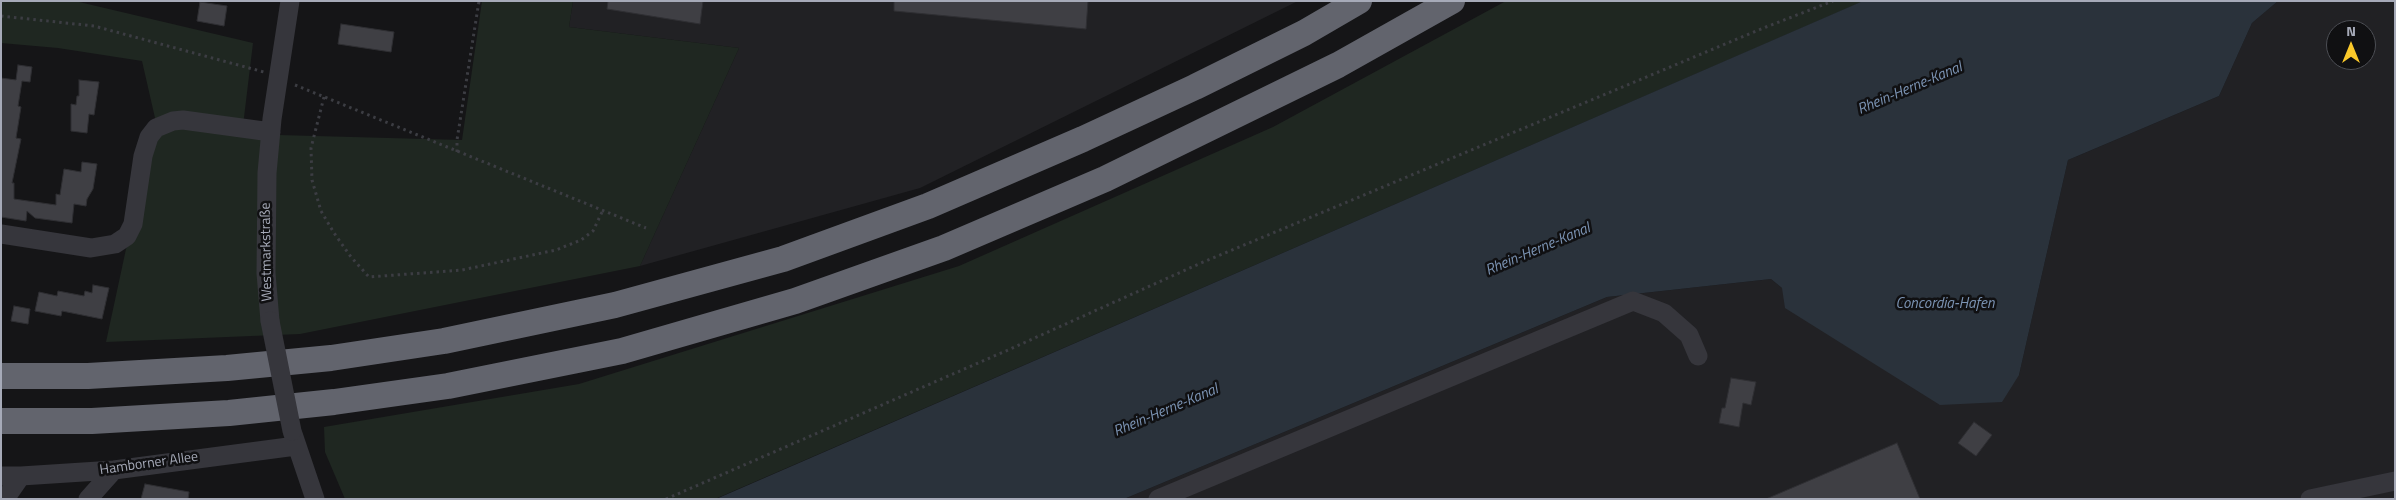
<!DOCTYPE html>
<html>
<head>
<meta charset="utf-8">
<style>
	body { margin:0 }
	#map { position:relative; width:2396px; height:500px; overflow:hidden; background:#151517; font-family:"Titillium Web",sans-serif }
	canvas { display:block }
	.frame { position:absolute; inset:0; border:2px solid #a6aab8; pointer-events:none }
	.north { position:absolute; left:2326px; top:20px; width:50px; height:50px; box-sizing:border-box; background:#101012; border:1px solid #4c4e54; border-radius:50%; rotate:0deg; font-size:14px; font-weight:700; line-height:20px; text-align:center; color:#a6aab8 }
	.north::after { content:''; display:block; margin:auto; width:18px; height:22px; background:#fac82a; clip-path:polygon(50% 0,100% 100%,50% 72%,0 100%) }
</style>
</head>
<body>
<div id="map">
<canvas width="2396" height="500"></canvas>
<div class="frame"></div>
<div class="north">N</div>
</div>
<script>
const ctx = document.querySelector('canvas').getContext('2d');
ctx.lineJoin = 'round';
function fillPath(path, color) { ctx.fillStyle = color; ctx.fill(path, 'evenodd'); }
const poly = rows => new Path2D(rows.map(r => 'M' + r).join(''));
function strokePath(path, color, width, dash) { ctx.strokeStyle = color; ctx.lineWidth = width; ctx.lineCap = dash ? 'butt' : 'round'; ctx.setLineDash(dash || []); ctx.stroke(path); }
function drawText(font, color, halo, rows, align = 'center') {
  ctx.font = font + ' "Titillium Web",sans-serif'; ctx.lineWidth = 5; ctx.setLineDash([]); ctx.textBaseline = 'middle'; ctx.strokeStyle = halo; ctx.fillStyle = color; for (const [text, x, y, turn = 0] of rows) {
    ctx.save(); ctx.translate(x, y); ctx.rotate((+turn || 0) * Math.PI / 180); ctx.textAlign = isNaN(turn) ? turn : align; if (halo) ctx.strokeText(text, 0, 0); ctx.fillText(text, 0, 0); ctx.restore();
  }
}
const built = poly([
	[573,1,1298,1,920,188,640,266,739,48,569,27],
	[2278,1,2395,1,2395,499,1124,499,1607,297,1771,279,1782,288,2019,375,2068,160,2219,96,2252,23],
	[2336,30,2366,30,2366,60,2336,60]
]);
const green = poly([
	[1,1,75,1,253,43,242,134,462,140,482,1,573,1,569,27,739,48,640,266,300,334,106,342,126,249,158,131,142,61,58,48,1,43],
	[1506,1,1864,1,715,499,345,499,325,452,324,427,579,384,959,266,1273,127]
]);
const water = poly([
	[1863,1,2278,1,2252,23,2219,96,2068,160,2019,375,2002,402,1940,405,1785,308,1782,288,1771,279,1607,297,1124,499,716,499]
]);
const building = poly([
	[608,1,703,1,700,24,607,9,608,1],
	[894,1,1088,1,1086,29,894,11,894,1],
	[200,2,227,6,224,26,197,21,200,2],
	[341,24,394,32,391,52,338,44,341,24],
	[18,65,32,67,30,82,22,81,18,106,21,107,16,138,21,139,12,183,14,183,14,199,56,205,56,194,60,195,64,169,81,172,82,162,97,164,93,189,87,199,86,206,74,204,72,223,35,218,27,211,26,221,1,217,1,78,16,80,18,65],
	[79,80,99,82,94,115,89,114,87,133,71,131,71,104,76,105,77,96,79,96,79,80],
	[93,285,109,288,102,319,62,311,61,316,35,311,39,292,57,296,58,291,84,296,85,291,92,293,93,285],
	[14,306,30,309,28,324,11,321,14,306],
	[1731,378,1756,382,1751,405,1743,403,1739,427,1719,423,1722,408,1725,408,1731,378],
	[1974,422,1992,435,1976,456,1958,443,1974,422],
	[1897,443,1920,499,1766,499,1897,443],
	[145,484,189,492,188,499,141,499,145,484]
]);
const path = poly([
	[1,16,94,26,264,72],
	[295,85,646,228],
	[324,97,311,148,312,180,321,211,334,233,351,257,369,277,462,270,556,250,581,240,593,231,603,210],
	[457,152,457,140,479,1],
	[666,499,1008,350,1201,263,1766,27,1833,1]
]);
const minor = poly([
	[1,234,91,248,115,244,127,236,133,224,143,156,149,137,156,128,173,121,183,120,271,132],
	[270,321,266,273,267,173,272,119,290,1],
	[293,434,315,499],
	[1,476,21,476,114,470,296,446],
	[5,499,21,476],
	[88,499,114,470],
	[1158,499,1633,301,1664,313,1689,335,1698,356],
	[2310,499,2395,481]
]);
const highway = poly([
	[1,376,88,376,227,368,331,358,444,341,615,305,783,259,928,206,1083,139,1195,87,1304,33,1359,1],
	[1,421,92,421,229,413,334,402,448,386,622,351,795,301,944,248,1105,179,1338,65,1452,1]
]);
const minorBridge = poly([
	[270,321,292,431]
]);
const streetNames = [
	["Westmarkstraße",267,252,-91],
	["Hamborner Allee",149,464,-8]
];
const waterNames = [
	["Rhein-Herne-Kanal",1910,89,-23],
	["Rhein-Herne-Kanal",1538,250,-23],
	["Concordia-Hafen",1945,304],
	["Rhein-Herne-Kanal",1166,411,-23]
];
fillPath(built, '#212124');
fillPath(green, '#1f2721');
fillPath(water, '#2a323b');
fillPath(building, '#3f3f44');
strokePath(building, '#2f2f33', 1);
strokePath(path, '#3c3d43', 3, [2.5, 4]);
strokePath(minor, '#36363c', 19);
strokePath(highway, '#62646d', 26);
strokePath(minorBridge, '#36363c', 19);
drawText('14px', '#a6aab8', '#101012', streetNames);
drawText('italic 15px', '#7c94b4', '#101012', waterNames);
</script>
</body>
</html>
